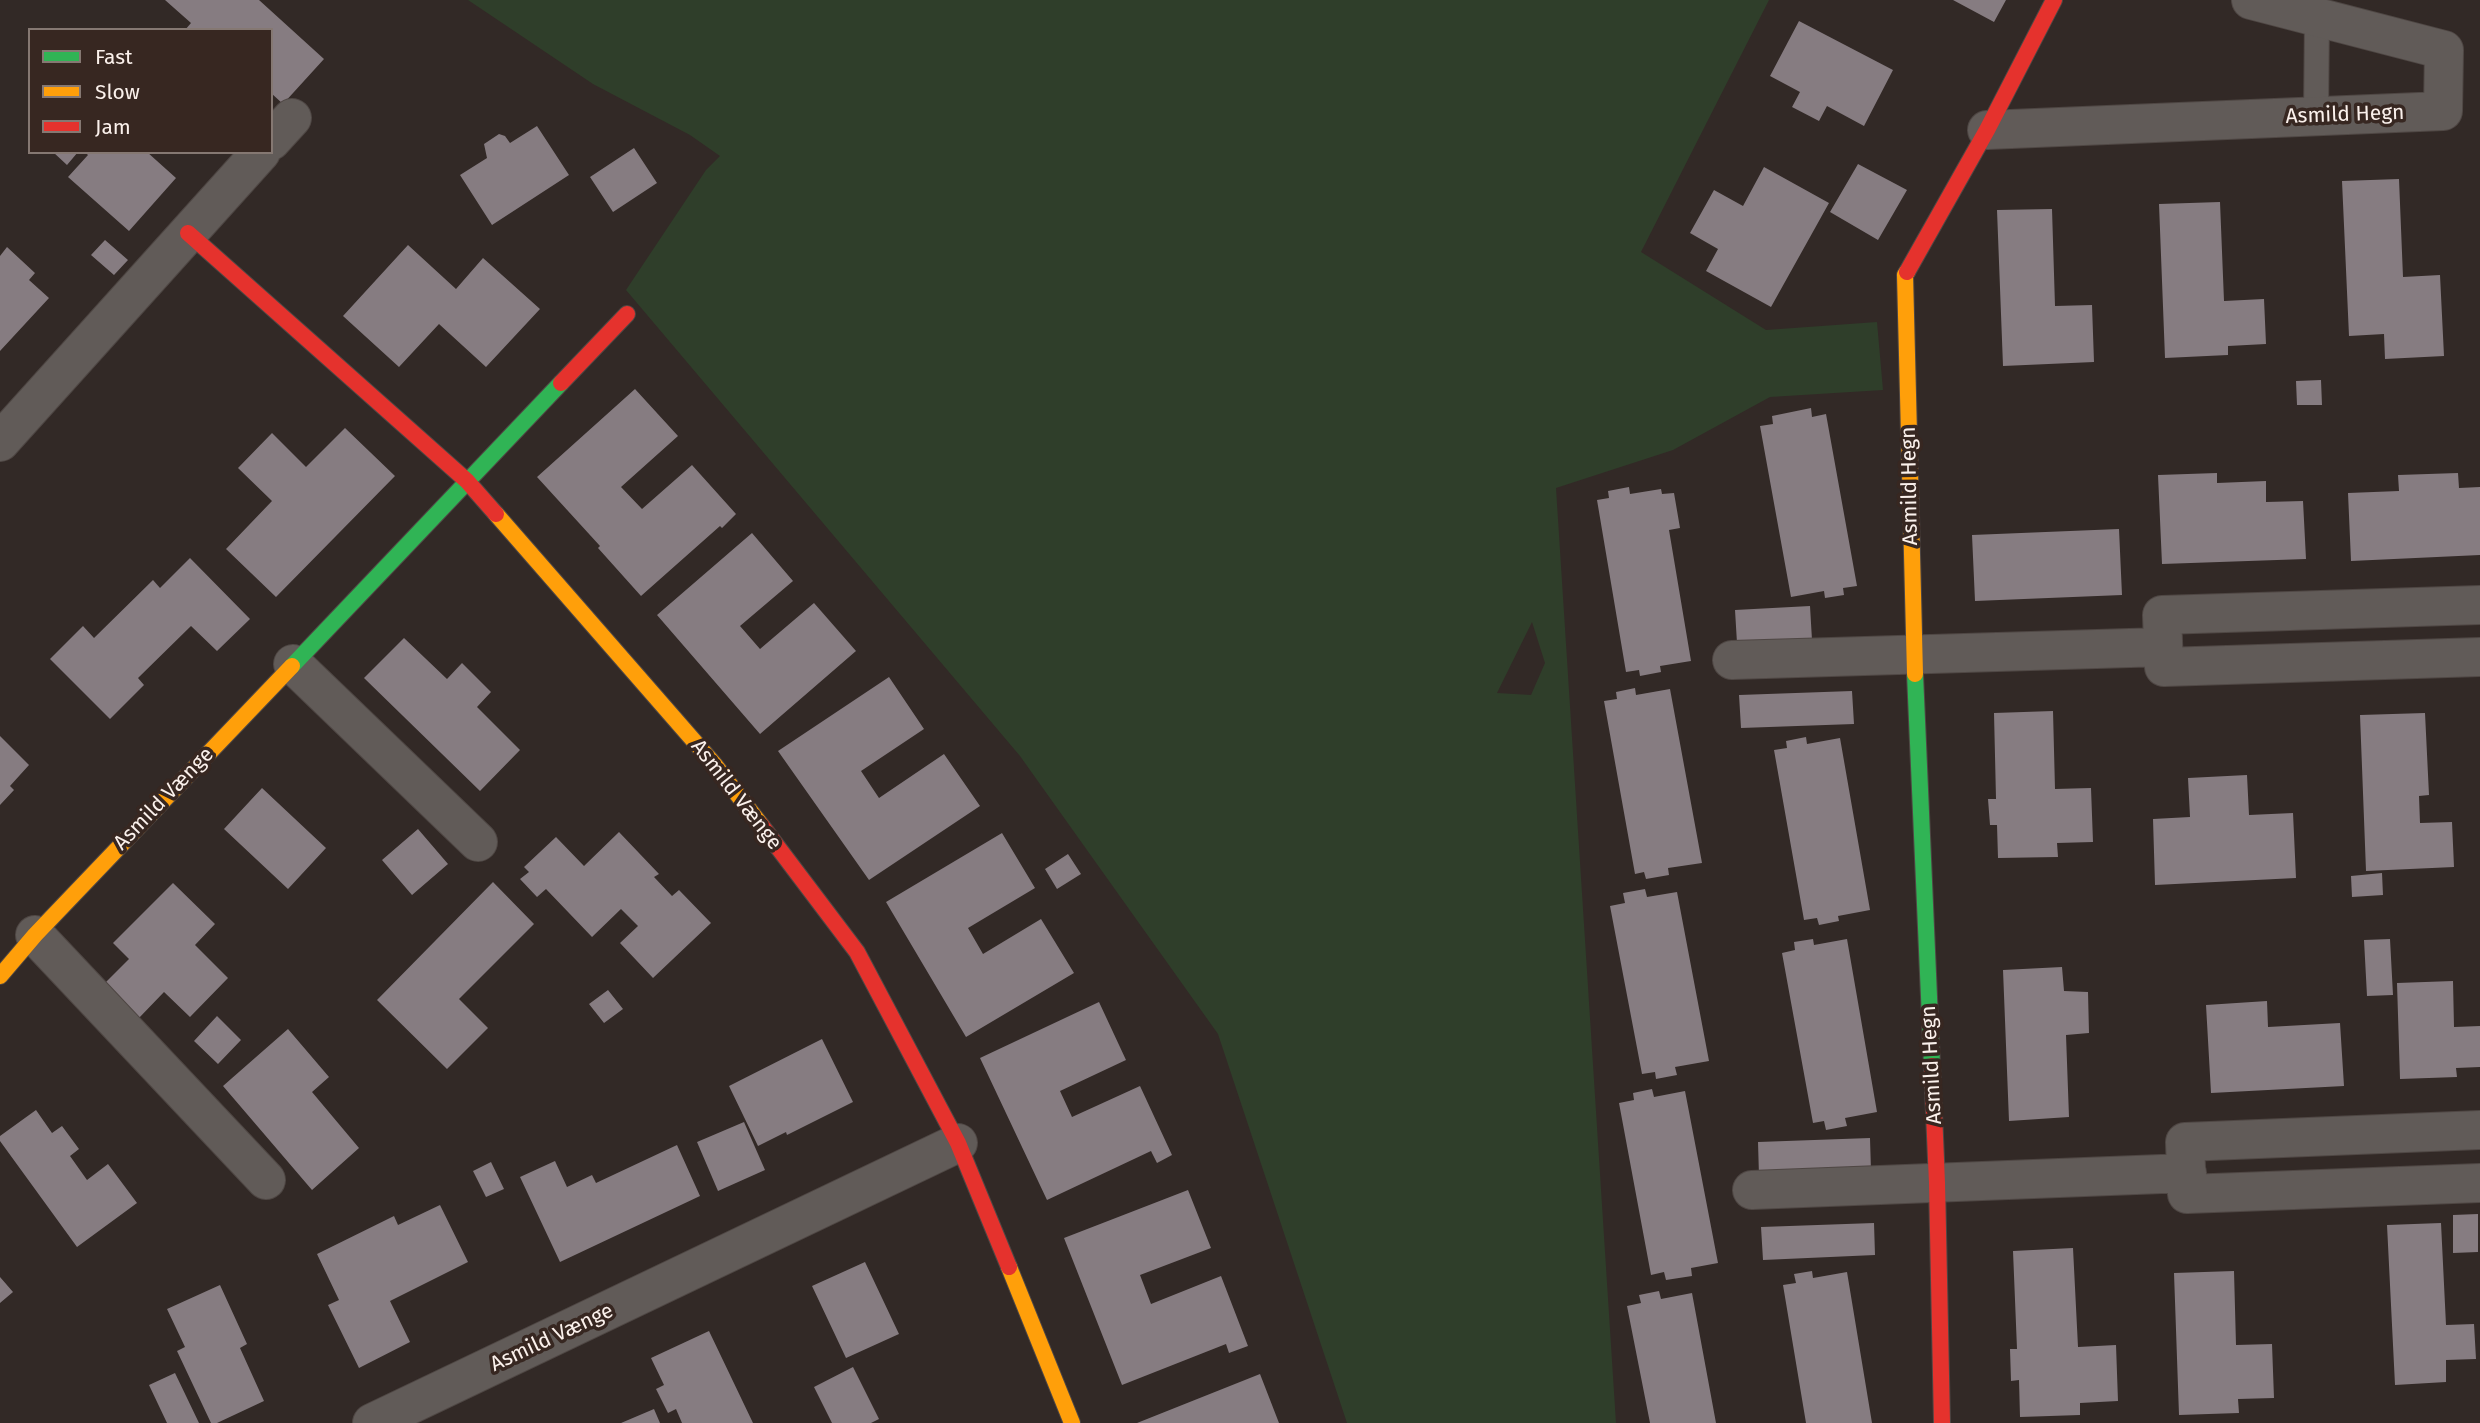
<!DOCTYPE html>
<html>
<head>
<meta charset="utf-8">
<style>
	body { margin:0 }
	#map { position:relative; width:2480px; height:1423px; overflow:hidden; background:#322926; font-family:"Fira Sans",sans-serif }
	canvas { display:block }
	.legend { position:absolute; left:28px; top:28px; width:245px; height:126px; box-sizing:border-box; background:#372721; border:2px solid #857872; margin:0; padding:9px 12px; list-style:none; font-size:21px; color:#fbf1ec }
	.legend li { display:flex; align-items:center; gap:14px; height:35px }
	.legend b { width:35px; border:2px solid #857872 }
</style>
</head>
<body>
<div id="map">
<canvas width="2480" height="1423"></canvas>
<ul class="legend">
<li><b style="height:9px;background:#30b455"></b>Fast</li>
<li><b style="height:9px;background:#ff9f0a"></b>Slow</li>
<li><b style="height:9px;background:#e5322d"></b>Jam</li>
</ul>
</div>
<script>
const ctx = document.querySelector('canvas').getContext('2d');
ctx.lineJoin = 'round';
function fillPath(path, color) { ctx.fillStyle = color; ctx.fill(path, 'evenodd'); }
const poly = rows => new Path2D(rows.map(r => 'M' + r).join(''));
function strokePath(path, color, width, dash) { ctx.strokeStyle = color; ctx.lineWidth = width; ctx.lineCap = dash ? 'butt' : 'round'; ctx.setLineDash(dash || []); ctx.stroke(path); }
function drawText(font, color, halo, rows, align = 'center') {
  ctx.font = font + ' "Fira Sans",sans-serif'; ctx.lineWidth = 7; ctx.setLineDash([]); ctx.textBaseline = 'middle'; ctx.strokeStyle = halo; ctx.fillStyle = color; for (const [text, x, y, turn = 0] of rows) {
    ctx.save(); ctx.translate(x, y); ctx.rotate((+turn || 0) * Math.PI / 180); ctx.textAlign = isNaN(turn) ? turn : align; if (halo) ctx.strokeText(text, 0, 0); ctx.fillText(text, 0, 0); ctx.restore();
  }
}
const green = poly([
	[468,0,1769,0,1641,252,1766,330,1877,322,1883,390,1770,397,1673,450,1556,488,1616,1423,1347,1423,1218,1034,1020,756,626,290,706,170,720,156,690,135,593,84],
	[1532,622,1545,663,1531,695,1497,693]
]);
const building = poly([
	[165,0,259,0,324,59,283,104,271,93,271,30,185,30,191,23],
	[1953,0,2006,0,1994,22],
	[1799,21,1893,70,1864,126,1827,106,1819,121,1792,107,1800,92,1770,76],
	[537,126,569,175,492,225,460,175,487,158,484,144,499,134,505,136,510,143],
	[634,148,657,183,613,212,590,177],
	[53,152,78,152,67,165],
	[85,152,147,152,176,178,129,231,68,177,88,155],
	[1858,164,1907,190,1878,240,1830,212],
	[1764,167,1829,203,1771,307,1706,271,1718,249,1690,233,1714,190,1743,206],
	[2399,179,2403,277,2440,275,2444,356,2385,359,2384,334,2349,336,2342,181],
	[2220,202,2224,301,2264,299,2266,344,2228,346,2228,355,2165,358,2159,204],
	[2052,209,2055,306,2092,305,2094,362,2003,366,1997,210],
	[105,240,128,260,114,275,91,255],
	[408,245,456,289,483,258,540,309,486,367,439,324,399,367,343,316],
	[7,247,35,273,29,280,49,298,0,351,0,256],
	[2321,380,2322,405,2297,405,2296,381],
	[635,389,678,436,621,487,642,509,692,465,736,514,722,528,720,526,641,596,598,548,600,546,537,477],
	[1811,408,1812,417,1826,414,1857,586,1843,588,1844,595,1825,598,1824,591,1791,597,1760,426,1773,424,1772,416],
	[345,428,395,476,276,597,226,549,272,501,238,468,272,433,306,467],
	[2217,473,2217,483,2266,481,2266,502,2303,501,2306,559,2162,564,2158,475],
	[2458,473,2459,488,2480,487,2480,555,2351,561,2348,493,2399,491,2398,475],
	[1629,487,1630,494,1661,489,1662,494,1674,493,1680,528,1669,530,1691,661,1660,666,1661,672,1640,676,1639,670,1626,672,1597,500,1609,498,1608,491],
	[2119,529,2122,595,1975,601,1972,535],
	[752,533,793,581,740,626,760,649,814,603,856,651,760,734,657,615],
	[190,558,250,619,217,651,191,626,138,678,144,685,110,719,50,659,83,626,94,638,153,580,160,588],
	[1810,606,1812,640,1737,643,1735,610],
	[404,638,447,679,462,663,491,692,477,707,520,750,480,791,364,678],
	[889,677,924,729,861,771,879,798,944,754,980,806,869,880,778,751],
	[1635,688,1636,695,1670,689,1702,863,1668,868,1669,875,1646,879,1644,872,1635,874,1604,701,1617,699,1616,692],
	[1852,691,1854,724,1741,728,1739,695],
	[2053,711,2055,789,2091,788,2093,842,2057,843,2058,857,1998,858,1997,825,1990,825,1988,799,1996,799,1994,713],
	[2425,713,2429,795,2419,796,2420,823,2452,822,2454,867,2366,871,2360,715],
	[0,736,29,765,10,786,14,790,0,805],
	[1806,737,1807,744,1840,738,1870,910,1838,916,1839,921,1819,925,1817,918,1804,920,1774,750,1787,748,1786,741],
	[2247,775,2249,815,2293,813,2296,878,2155,885,2153,819,2190,817,2188,778],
	[262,788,326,848,288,889,224,829],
	[418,829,448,864,412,895,382,860],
	[619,832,659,874,654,877,672,896,679,890,711,923,653,978,620,943,638,926,621,909,592,937,546,889,537,897,520,879,529,872,524,867,556,837,584,866],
	[1002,833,1035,888,968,928,983,954,1041,919,1074,973,966,1037,886,902],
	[1068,854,1081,874,1057,889,1045,869],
	[2382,873,2383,895,2352,897,2351,876],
	[493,882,534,924,459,999,488,1028,447,1069,377,1000],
	[173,883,215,924,195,945,228,978,190,1017,164,992,138,1019,103,985,129,959,113,943],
	[1645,889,1647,897,1677,892,1709,1061,1675,1067,1677,1075,1656,1079,1655,1072,1642,1074,1610,906,1625,903,1623,893],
	[1813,939,1814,945,1847,939,1877,1112,1845,1118,1847,1126,1826,1130,1824,1121,1813,1123,1782,953,1795,950,1794,942],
	[2390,939,2393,995,2367,996,2364,940],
	[2062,967,2064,991,2088,992,2089,1033,2066,1035,2069,1117,2009,1121,2003,970],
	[2453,981,2454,1027,2480,1026,2480,1067,2456,1068,2457,1077,2400,1079,2397,983],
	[608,990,623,1009,604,1023,589,1004],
	[2267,1001,2268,1027,2340,1023,2344,1086,2211,1093,2206,1005],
	[1099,1002,1126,1060,1060,1091,1072,1117,1140,1086,1172,1155,1157,1163,1151,1151,1047,1200,980,1058],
	[217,1016,241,1040,218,1064,194,1041],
	[288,1029,329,1077,312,1092,359,1148,312,1190,223,1086],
	[822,1039,853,1102,787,1135,786,1132,758,1146,729,1086],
	[1652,1089,1654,1097,1685,1091,1718,1263,1691,1268,1692,1276,1666,1280,1664,1272,1651,1275,1619,1103,1634,1100,1633,1093],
	[36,1110,52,1133,62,1126,79,1149,70,1156,87,1180,108,1164,137,1203,77,1247,0,1141,0,1136],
	[744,1122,765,1170,718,1191,697,1142],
	[1870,1138,1871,1171,1759,1176,1758,1142],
	[677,1145,700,1196,560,1262,520,1177,555,1161,567,1187,592,1175,596,1183],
	[491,1162,504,1189,486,1197,473,1171],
	[1188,1190,1211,1248,1140,1275,1151,1304,1221,1276,1248,1346,1229,1353,1226,1344,1122,1385,1064,1238],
	[440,1205,468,1262,390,1301,410,1342,359,1368,328,1305,339,1300,317,1254,394,1216,398,1225],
	[2478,1214,2478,1252,2453,1253,2453,1215],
	[1874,1223,1875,1255,1763,1260,1761,1227],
	[2441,1223,2446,1325,2474,1324,2476,1359,2446,1360,2446,1382,2395,1385,2387,1225],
	[2073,1248,2078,1347,2116,1345,2118,1401,2080,1403,2080,1415,2020,1417,2019,1380,2011,1381,2010,1349,2017,1349,2013,1251],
	[865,1262,899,1334,846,1358,812,1286],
	[1812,1271,1813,1278,1847,1272,1872,1423,1806,1423,1783,1285,1796,1283,1794,1274],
	[2234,1271,2236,1345,2272,1344,2274,1398,2238,1399,2239,1413,2179,1415,2174,1273],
	[0,1277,13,1292,0,1303],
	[220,1285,247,1344,240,1348,264,1401,217,1423,211,1423,177,1351,185,1347,167,1309],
	[1659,1291,1661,1299,1692,1293,1716,1423,1650,1423,1627,1306,1641,1303,1639,1295],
	[709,1331,753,1423,682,1423,676,1409,668,1413,656,1389,664,1385,651,1358],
	[853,1367,879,1419,871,1423,832,1423,814,1387],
	[175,1373,199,1423,167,1423,149,1385],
	[1260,1374,1279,1423,1137,1423],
	[654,1409,660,1423,621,1423]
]);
const lane = poly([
	[2316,116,2317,17]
]);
const street = poly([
	[1987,130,2443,111,2444,50,2251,0],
	[271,141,292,118],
	[0,442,261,152],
	[2480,605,2162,615,2164,667,2480,657],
	[1732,660,2163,647],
	[293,664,478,842],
	[35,935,266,1180],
	[2480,1130,2185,1142,2187,1194,2480,1183],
	[1752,1190,2187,1173],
	[372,1423,958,1143]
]);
const fast = poly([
	[292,666,561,383],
	[1915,674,1932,1066]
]);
const slow = poly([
	[1907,272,1905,275,1915,674],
	[496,514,714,764,761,825],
	[0,976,35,935,292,666],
	[1009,1267,1072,1423]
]);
const jam = poly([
	[188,233,467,481,496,514],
	[1907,272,1987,130,2054,0],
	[561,383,627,314],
	[761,825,857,952,958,1143,1009,1267],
	[1932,1066,1937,1183,1942,1423]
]);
const streetNames = [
	["Asmild Hegn",2345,115,-2],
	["Asmild Hegn",1910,486,-91],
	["Asmild Vænge",736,795,52],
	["Asmild Vænge",164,799,-46],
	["Asmild Hegn",1932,1065,-93],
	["Asmild Vænge",552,1338,-25]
];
fillPath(green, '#2f3e2a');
fillPath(building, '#867c81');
strokePath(lane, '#4f4744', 26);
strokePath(street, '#4f4744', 40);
strokePath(fast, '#4f4744', 18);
strokePath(slow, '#4f4744', 18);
strokePath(jam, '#4f4744', 18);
strokePath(lane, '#615b58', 24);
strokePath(street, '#615b58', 38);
strokePath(fast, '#30b455', 16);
strokePath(slow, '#ff9f0a', 16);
strokePath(jam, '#e5322d', 16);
drawText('21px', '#fbf1ec', '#372721', streetNames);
</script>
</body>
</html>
